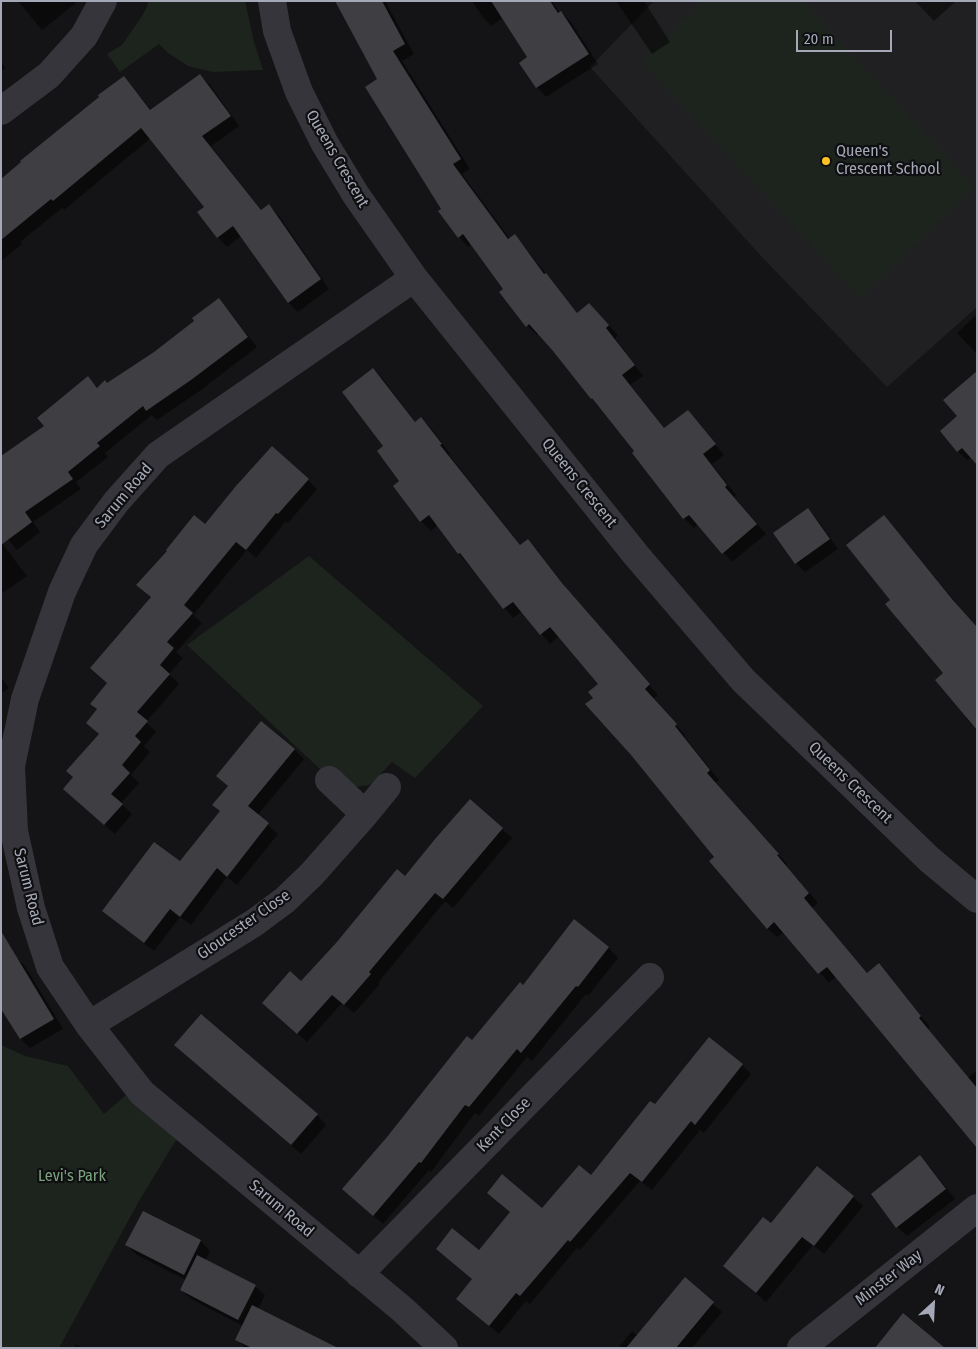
<!DOCTYPE html>
<html>
<head>
<meta charset="utf-8">
<style>
	body { margin:0 }
	#map { position:relative; width:978px; height:1349px; overflow:hidden; background:#141416; font-family:"Fira Sans Condensed",sans-serif }
	canvas { display:block }
	.frame { position:absolute; inset:0; border:2px solid #a5a9b7; pointer-events:none }
	.north { position:absolute; left:908px; top:1279px; width:50px; height:50px; -webkit-text-stroke:4px #0f0f11; paint-order:stroke; rotate:25deg; font-size:14px; font-weight:700; line-height:20px; text-align:center; color:#a5a9b7 }
	.north::after { content:''; display:block; margin:auto; width:18px; height:22px; background:#a5a9b7; clip-path:polygon(50% 0,100% 100%,50% 72%,0 100%) }
	.scale { position:absolute; left:796px; top:30px; width:96px; height:22px; box-sizing:border-box; border:2px solid #a5a9b7; border-top:0; padding-left:6px; font-size:15px; line-height:18px; white-space:nowrap; color:#a5a9b7; -webkit-text-stroke:4px #0f0f11; paint-order:stroke }
</style>
</head>
<body>
<div id="map">
<canvas width="978" height="1349"></canvas>
<div class="frame"></div>
<div class="north">N</div>
<div class="scale">20 m</div>
</div>
<script>
const ctx = document.querySelector('canvas').getContext('2d');
ctx.lineJoin = 'round';
function fillPath(path, color) { ctx.fillStyle = color; ctx.fill(path, 'evenodd'); }
const poly = rows => new Path2D(rows.map(r => 'M' + r).join(''));
function strokePath(path, color, width, dash) { ctx.strokeStyle = color; ctx.lineWidth = width; ctx.lineCap = dash ? 'butt' : 'round'; ctx.setLineDash(dash || []); ctx.stroke(path); }
function drawText(font, color, halo, rows, align = 'center') {
  ctx.font = font + ' "Fira Sans Condensed",sans-serif'; ctx.lineWidth = 4.5; ctx.setLineDash([]); ctx.textBaseline = 'middle'; ctx.strokeStyle = halo; ctx.fillStyle = color; for (const [text, x, y, turn = 0] of rows) {
    ctx.save(); ctx.translate(x, y); ctx.rotate((+turn || 0) * Math.PI / 180); ctx.textAlign = isNaN(turn) ? turn : align; if (halo) ctx.strokeText(text, 0, 0); ctx.fillText(text, 0, 0); ctx.restore();
  }
}
const built = poly([
	[654,1,977,1,977,307,887,387,761,256,590,67]
]);
const green = poly([
	[147,1,245,1,254,42,263,70,213,72,188,66,168,53,159,44,120,72,107,54,122,45,142,16,148,5],
	[704,1,802,1,975,187,860,298,641,61],
	[309,556,483,706,415,778,392,762,370,785,355,787,320,769,187,645],
	[1,1045,25,1056,68,1066,104,1114,132,1090,181,1132,139,1201,59,1348,1,1348]
]);
const shadow = poly([
	[18,1,75,1,76,3,42,30],
	[336,1,385,1,414,54,402,61,470,169,462,174,510,239,515,236,524,246,578,314,598,314,618,335,615,338,643,376,630,385,665,429,688,411,724,455,712,464,736,495,734,497,766,534,732,562,698,524,694,528,684,518,634,453,636,452,601,408,539,334,537,335,527,326,505,289,472,244,468,247,459,237,443,209,379,79],
	[472,1,552,1,560,13,561,12,571,22,598,64,546,97,537,87,529,58,503,18,491,26,482,16],
	[616,1,644,1,670,42,652,54],
	[915,1,956,1,934,21],
	[1,62,6,68,1,71],
	[200,75,210,85,239,126,211,146,262,211,269,206,279,216,329,289,298,312,288,302,241,236,227,247,218,237,205,208,151,138,64,210,62,208,20,242,22,244,1,261,1,180,124,77,151,110],
	[219,300,228,310,257,347,201,390,157,420,152,415,105,453,108,457,76,482,81,489,33,522,40,532,17,550,1,531,46,426,88,378,98,388,108,384,154,353,196,321],
	[975,316,977,318,977,354,957,333],
	[373,369,383,379,416,423,421,419,431,428,450,454,449,455,521,546,528,541,537,550,571,594,658,695,653,699,685,735,684,736,719,780,715,783,787,864,786,866,818,903,812,908,868,974,888,974,930,1027,928,1029,968,1078,977,1070,977,1146,836,976,829,983,784,932,777,937,767,928,595,698,600,684,559,636,550,644,522,611,513,618,459,554,438,525,431,531,421,521,394,486,401,481,385,447],
	[959,416,972,457,967,460,958,451],
	[308,480,317,489,288,523,286,521,256,558,247,550,193,615,202,623,176,652,183,658,169,674,179,684,146,722,156,732,144,746,150,752,131,775,139,783,121,803,132,814,115,834,74,798,74,778,99,734,88,723,98,710,91,703,108,684,152,598,138,585,205,526],
	[808,510,817,519,838,549,805,572,796,563],
	[884,516,977,628,977,730,966,718,967,717,944,673,892,600],
	[1,542,27,576,1,594],
	[1,677,9,688,1,693],
	[294,749,304,759,257,816,278,834,237,885,227,877,191,925,180,917,154,951,114,920,104,911,180,863,221,812,229,787],
	[502,829,512,838,453,908,445,901,378,983,380,984,354,1013,342,1003,307,1042,273,1012,406,877],
	[574,921,609,948,618,958,588,996,586,994,532,1061,527,1057,479,1116,475,1113,431,1172,429,1170,383,1224,343,1189,523,986],
	[15,956,25,966,63,1029,30,1048,21,1039,1,1007],
	[186,1054,317,1115,326,1125,301,1154],
	[742,1065,751,1074,704,1133,700,1130,652,1190,640,1181,580,1250,577,1248,530,1304,526,1301,499,1334,467,1308,479,1251,511,1213,488,1193,543,1210,591,1177,655,1106],
	[920,1157,930,1167,955,1199,907,1236,897,1227],
	[853,1197,863,1206,824,1254,813,1245,766,1302,724,1266,771,1225],
	[143,1212,201,1241,210,1251,205,1261,255,1286,265,1295,258,1309,319,1348,245,1348,237,1339,243,1326,191,1299,181,1290,186,1280,137,1255,127,1245],
	[685,1279,722,1312,692,1348,618,1348,632,1331,638,1336],
	[76,1344,83,1348,74,1348]
]);
const building = poly([
	[335,1,382,1,405,44,393,51,461,159,453,164,508,239,515,234,544,274,546,273,577,313,589,303,609,325,606,328,635,365,622,375,664,428,688,410,716,444,703,454,727,485,725,487,757,524,722,554,689,515,683,519,632,453,634,451,592,398,591,399,553,351,529,324,526,327,499,292,503,289,463,234,458,238,438,211,441,209,365,87,377,79],
	[491,1,550,1,558,13,561,11,589,54,536,88,519,63,527,57],
	[200,74,231,116,202,136,261,210,269,204,321,279,288,303,233,226,217,238,197,212,204,207,141,128,53,201,51,199,1,240,1,179,21,162,20,161,99,97,98,95,124,76,150,110],
	[219,298,248,337,191,380,146,411,143,406,97,443,100,446,68,472,73,479,25,512,32,522,1,545,1,456,44,426,37,418,88,376,97,388,105,380,107,383,154,352,194,321,192,318],
	[373,368,415,422,421,417,442,444,440,445,520,545,528,539,562,583,650,684,645,689,677,724,675,726,710,770,707,773,779,854,777,855,809,893,804,898,867,973,879,963,921,1016,919,1018,977,1088,977,1148,827,967,818,974,774,922,767,929,709,861,714,857,631,755,585,704,593,698,588,692,598,684,550,627,540,635,513,602,503,609,460,553,458,554,429,515,420,522,393,486,399,481,377,451,383,446,342,392],
	[977,371,977,465,962,448,957,452,940,431,957,416,943,400],
	[272,446,309,479,278,514,276,513,246,550,236,542,184,605,193,613,167,642,174,648,160,665,170,674,137,712,148,721,135,736,141,742,122,765,130,773,111,794,123,804,104,825,63,789,73,777,66,771,99,734,86,723,97,709,90,704,107,683,90,668,151,597,136,585,167,551,166,550,194,515,205,524,236,486],
	[808,508,830,539,795,564,773,533],
	[884,515,952,599,977,627,977,730,935,680,943,673,885,604,890,600,846,545],
	[261,721,295,749,248,806,269,823,227,877,217,868,180,917,170,909,144,943,102,911,154,842,180,861,220,811,212,805,228,786,216,776],
	[470,799,503,828,443,899,435,893,369,972,371,974,344,1005,332,995,297,1034,262,1003,290,971,301,981,336,943,397,869,405,876,435,839],
	[574,919,609,947,578,987,576,986,521,1053,517,1049,469,1107,465,1105,421,1163,419,1162,373,1216,342,1189,387,1137,467,1036,472,1040,520,982,523,985],
	[1,931,54,1019,20,1039,1,1009],
	[201,1014,318,1114,291,1145,174,1045],
	[709,1037,743,1064,695,1125,691,1121,642,1182,630,1173,570,1242,568,1240,520,1296,516,1293,489,1326,456,1299,472,1279,436,1249,452,1228,479,1250,510,1212,487,1193,502,1174,542,1208,579,1165,591,1175,650,1101,655,1104],
	[920,1155,946,1189,896,1228,871,1194],
	[817,1166,854,1196,814,1246,802,1237,756,1293,723,1266,763,1217,771,1223],
	[143,1211,201,1240,184,1275,125,1245],
	[197,1255,256,1285,238,1320,180,1290],
	[685,1277,714,1302,676,1348,626,1348],
	[252,1305,338,1348,252,1348,235,1340],
	[903,1313,945,1348,875,1348]
]);
const street = poly([
	[272,1,277,31,299,92,325,144,356,195,414,278,636,555,743,680,930,860,977,899],
	[1,111,49,75,84,36,103,1],
	[414,278,158,455,116,502,84,545,62,592,25,699,11,766,14,831,31,908,50,967,89,1025,142,1093,402,1309,444,1348],
	[365,814,387,787],
	[89,1025,254,923,285,900,312,874,365,814,329,780],
	[359,1274,650,977],
	[801,1348,977,1208]
]);
const markers = [
	[826,161,5,"#ffc223"]
];
const poiNames = [
	["Queen's",836,152],
	["Crescent School",836,170]
];
const streetNames = [
	["Queens Crescent",337,159,60],
	["Queens Crescent",579,483,51],
	["Sarum Road",124,496,-50],
	["Queens Crescent",850,783,44],
	["Sarum Road",28,887,76],
	["Gloucester Close",244,925,-35],
	["Kent Close",504,1125,-46],
	["Sarum Road",281,1209,40],
	["Minster Way",889,1278,-38]
];
const parkNames = [
	["Levi's Park",72,1177]
];
fillPath(built, '#202023');
fillPath(green, '#1c241d');
fillPath(shadow, '#0007');
fillPath(building, '#3e3e43');
strokePath(street, '#35353b', 28);
for (const [x, y, r, color] of markers) { const dot = new Path2D(); dot.arc(x, y, r, 0, 2 * Math.PI); ctx.fillStyle = color; ctx.fill(dot); strokePath(dot, '#0f0f11', 2); }
drawText('16px', '#a5a9b7', '#0f0f11', poiNames, 'left');
drawText('16px', '#a5a9b7', '#0f0f11', streetNames);
drawText('16px', '#7aa47f', '#0f0f11', parkNames);
</script>
</body>
</html>
